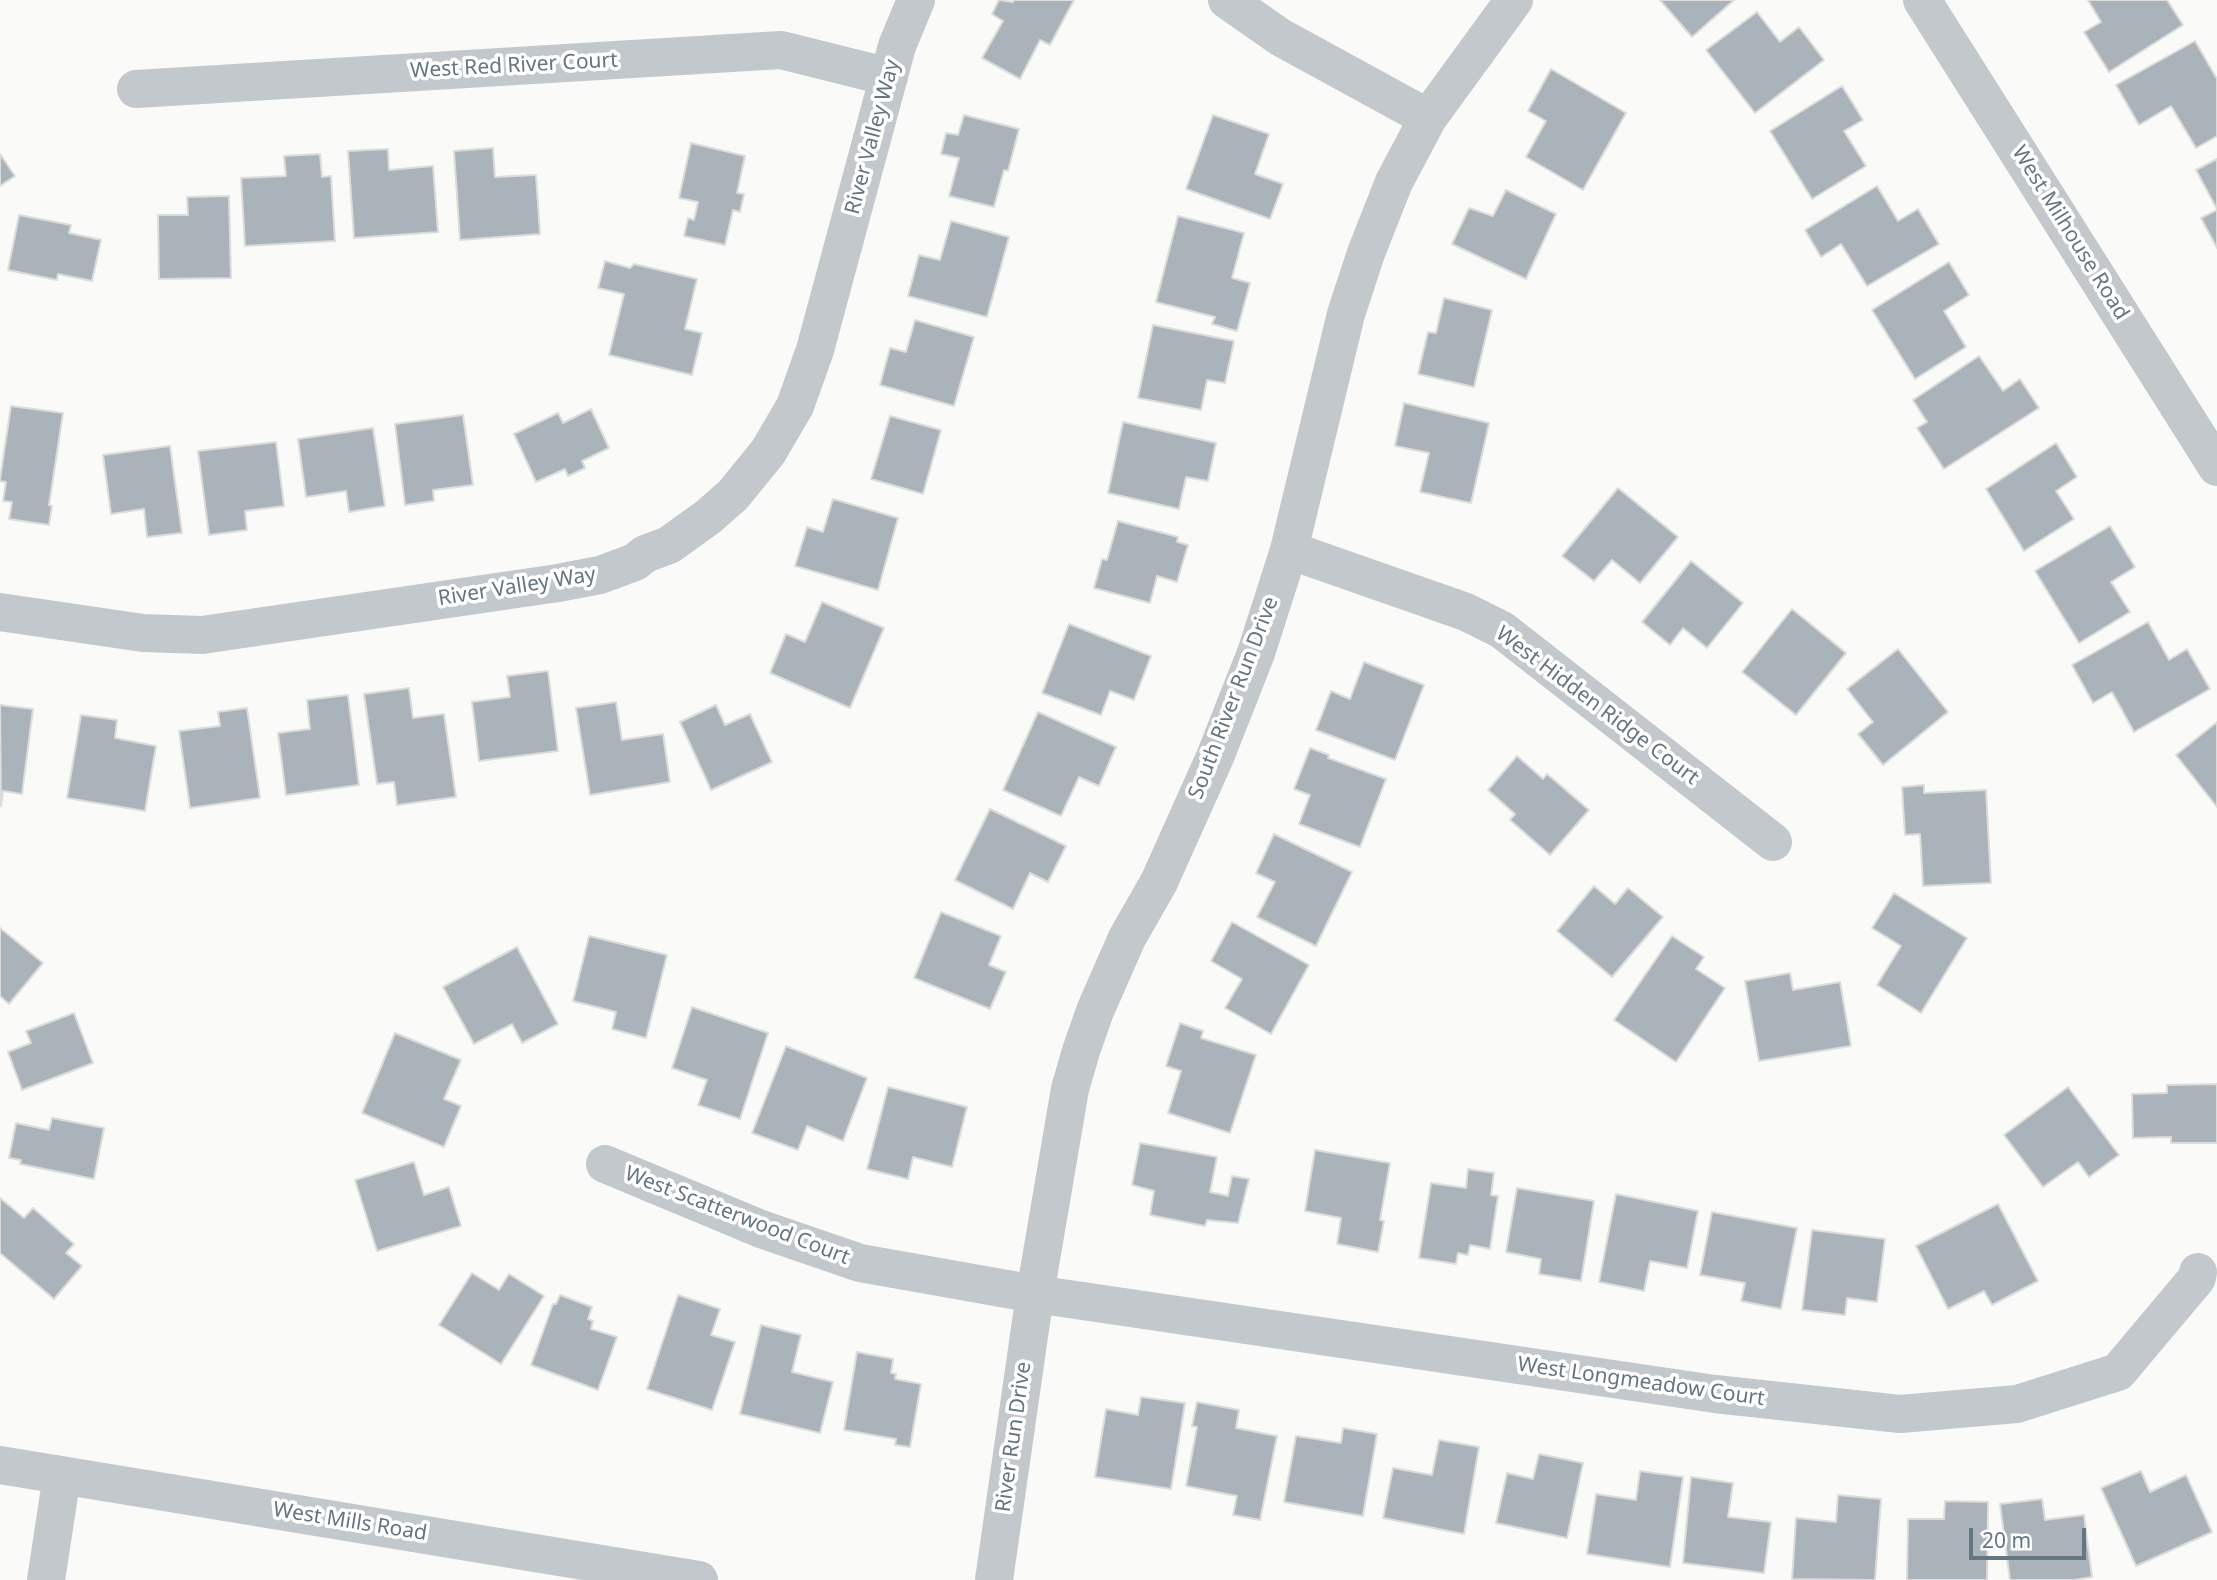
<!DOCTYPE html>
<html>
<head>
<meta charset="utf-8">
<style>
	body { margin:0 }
	#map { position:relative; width:2217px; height:1580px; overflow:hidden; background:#fafaf8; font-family:"Noto Sans",sans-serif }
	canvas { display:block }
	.scale { position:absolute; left:1969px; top:1528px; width:117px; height:32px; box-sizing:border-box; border:4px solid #657683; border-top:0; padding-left:9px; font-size:21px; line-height:24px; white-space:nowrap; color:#657683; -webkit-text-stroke:5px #fff; paint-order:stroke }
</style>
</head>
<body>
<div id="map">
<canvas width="2217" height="1580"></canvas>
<div class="scale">20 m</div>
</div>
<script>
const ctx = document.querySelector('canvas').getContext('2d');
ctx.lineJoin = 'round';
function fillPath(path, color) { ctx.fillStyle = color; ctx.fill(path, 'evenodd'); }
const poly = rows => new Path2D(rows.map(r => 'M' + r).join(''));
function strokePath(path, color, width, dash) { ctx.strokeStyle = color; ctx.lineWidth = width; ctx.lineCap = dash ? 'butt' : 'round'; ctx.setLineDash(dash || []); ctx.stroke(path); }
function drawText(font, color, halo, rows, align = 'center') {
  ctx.font = font + ' "Noto Sans",sans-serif'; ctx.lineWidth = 7; ctx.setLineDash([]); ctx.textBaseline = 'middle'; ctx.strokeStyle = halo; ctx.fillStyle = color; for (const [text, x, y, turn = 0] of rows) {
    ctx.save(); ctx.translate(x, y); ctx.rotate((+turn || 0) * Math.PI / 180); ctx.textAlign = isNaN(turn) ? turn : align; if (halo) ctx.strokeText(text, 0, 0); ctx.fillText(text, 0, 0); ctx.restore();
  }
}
const building = poly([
	[999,0,1013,2,1014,0,1074,0,1050,45,1040,40,1020,79,982,58,1003,21,992,14,999,0],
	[1660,0,1734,0,1692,37,1660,0],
	[2088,0,2167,0,2183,25,2109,72,2084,32,2101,22,2088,0],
	[1757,12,1780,42,1799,27,1824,60,1755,113,1706,50,1757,12],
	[2195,41,2217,79,2217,136,2196,148,2171,106,2139,125,2116,85,2195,41],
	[1551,69,1626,113,1583,190,1526,157,1546,121,1528,111,1551,69],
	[1842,86,1863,120,1844,131,1866,166,1812,199,1770,131,1842,86],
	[964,115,1019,129,1008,171,1004,170,994,207,949,196,959,158,941,154,946,133,958,135,964,115],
	[1213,115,1269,134,1255,174,1283,184,1270,219,1186,189,1213,115],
	[691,143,745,156,737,193,744,194,740,212,733,210,725,245,684,236,688,218,694,220,698,202,679,198,691,143],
	[493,148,495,177,536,175,540,234,460,240,454,151,493,148],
	[388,149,389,170,433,166,438,232,354,238,348,151,388,149],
	[0,154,15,176,0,186,0,154],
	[320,154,322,177,331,176,335,241,245,246,241,178,286,176,284,156,320,154],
	[2217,159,2217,209,2196,170,2217,159],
	[1877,186,1898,221,1918,209,1939,244,1867,286,1841,244,1821,257,1805,230,1877,186],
	[1506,190,1556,214,1526,279,1452,244,1469,208,1493,216,1506,190],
	[229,196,231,278,159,279,158,215,188,215,187,197,229,196],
	[2217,210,2217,248,2201,218,2217,210],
	[19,215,71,225,69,233,101,240,92,281,58,274,57,280,8,270,19,215],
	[1178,216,1244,233,1232,278,1250,283,1237,331,1212,324,1215,317,1156,302,1178,216],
	[951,221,1009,237,987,317,908,296,919,255,940,260,951,221],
	[605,261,630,268,634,264,697,279,685,329,702,333,692,375,609,355,624,294,598,288,605,261],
	[1949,262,1969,295,1944,311,1966,347,1915,379,1872,310,1949,262],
	[1444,298,1492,310,1474,387,1418,374,1428,332,1436,333,1444,298],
	[915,320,974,337,954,406,880,385,890,348,906,352,915,320],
	[1153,325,1234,341,1225,383,1207,380,1201,410,1138,398,1153,325],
	[1979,356,2003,391,2020,379,2039,408,1944,469,1917,428,1927,422,1913,400,1979,356],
	[1404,403,1489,423,1471,503,1420,492,1429,453,1395,446,1404,403],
	[11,406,63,413,49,505,52,506,49,525,9,519,12,502,3,501,6,482,0,481,0,479,11,406],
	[591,409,609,448,582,461,585,468,568,476,565,469,536,482,514,434,558,413,563,423,591,409],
	[463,415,473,485,433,490,434,501,405,505,395,424,463,415],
	[890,416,941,430,923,494,871,479,890,416],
	[1123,422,1216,443,1208,481,1186,477,1179,509,1108,493,1123,422],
	[373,428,385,506,349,512,346,491,306,497,298,439,373,428],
	[276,442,284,506,245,511,247,530,209,535,198,451,276,442],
	[2056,443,2077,477,2056,491,2074,519,2024,551,1986,489,2056,443],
	[170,446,182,533,147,537,144,509,111,514,103,455,170,446],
	[1618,488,1678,537,1640,583,1612,560,1594,581,1562,556,1618,488],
	[833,499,898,518,878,590,795,566,807,527,823,532,833,499],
	[1118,521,1178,537,1177,542,1188,545,1177,582,1157,576,1150,603,1094,588,1102,559,1107,560,1118,521],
	[2110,526,2135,567,2111,582,2130,612,2079,643,2035,571,2110,526],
	[1691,561,1743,603,1707,648,1683,628,1670,645,1642,622,1691,561],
	[822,602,884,628,850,708,770,673,786,634,805,642,822,602],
	[1792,609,1846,653,1796,715,1742,672,1792,609],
	[2148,622,2169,660,2187,649,2210,689,2134,732,2112,692,2093,703,2072,665,2148,622],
	[1069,624,1151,656,1134,700,1110,691,1101,715,1042,693,1069,624],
	[1898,649,1948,712,1883,765,1858,734,1873,722,1847,689,1898,649],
	[1364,662,1424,685,1395,760,1316,730,1331,691,1350,699,1364,662],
	[548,671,558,751,479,761,472,702,510,697,507,676,548,671],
	[409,688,413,718,444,714,456,797,397,805,394,782,377,784,364,694,409,688],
	[348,695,359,785,286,795,278,733,310,729,307,700,348,695],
	[616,702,622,740,663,734,670,782,590,795,576,708,616,702],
	[0,705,33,709,22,794,3,791,1,806,0,705],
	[716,705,725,725,750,714,772,762,711,790,680,722,716,705],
	[247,708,260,798,190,808,179,731,220,726,218,712,247,708],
	[1038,712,1116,747,1099,786,1079,777,1061,816,1003,790,1038,712],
	[81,715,117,720,115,738,156,746,145,811,67,798,81,715],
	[2217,722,2217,807,2176,755,2217,722],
	[1310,748,1329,755,1328,758,1386,779,1360,847,1299,824,1310,795,1294,789,1310,748],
	[1517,756,1543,779,1547,774,1589,810,1550,855,1510,820,1515,814,1488,790,1517,756],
	[1924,785,1924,793,1986,790,1991,883,1923,886,1920,834,1905,835,1902,787,1924,785],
	[990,809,1066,846,1048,882,1030,873,1013,909,955,880,990,809],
	[1274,834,1352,872,1316,946,1257,917,1275,882,1256,873,1274,834],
	[1594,886,1615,904,1628,888,1663,917,1612,977,1557,931,1594,886],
	[1894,893,1967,938,1921,1013,1877,985,1901,946,1872,928,1894,893],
	[941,912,1001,936,989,965,1006,972,990,1009,914,978,941,912],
	[1232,922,1309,965,1271,1034,1225,1008,1242,979,1211,961,1232,922],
	[0,928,43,963,9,1004,0,996,0,928],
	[589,936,667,955,646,1038,612,1029,616,1012,573,1001,589,936],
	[1672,936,1704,957,1696,969,1725,988,1676,1062,1614,1020,1672,936],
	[517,947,558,1024,522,1043,512,1024,474,1044,443,987,517,947],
	[1790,973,1793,990,1840,982,1851,1046,1759,1061,1745,981,1790,973],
	[692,1007,768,1033,740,1119,698,1105,707,1080,672,1068,692,1007],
	[74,1013,93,1063,22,1090,8,1052,31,1043,26,1031,74,1013],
	[1180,1023,1203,1031,1201,1038,1256,1055,1230,1133,1168,1113,1181,1071,1166,1066,1180,1023],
	[395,1033,461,1060,444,1099,461,1106,444,1147,362,1113,395,1033],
	[786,1046,867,1078,843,1141,807,1126,798,1150,752,1133,786,1046],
	[2217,1084,2217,1143,2171,1143,2171,1137,2133,1138,2132,1094,2167,1093,2167,1085,2217,1084],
	[888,1087,967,1107,952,1167,913,1157,908,1179,867,1169,888,1087],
	[2068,1087,2119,1155,2089,1177,2078,1162,2043,1187,2004,1135,2068,1087],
	[52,1118,104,1128,94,1179,20,1164,21,1160,9,1158,16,1123,49,1130,52,1118],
	[1140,1143,1217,1157,1210,1192,1228,1196,1232,1176,1249,1179,1238,1223,1207,1220,1205,1226,1150,1215,1154,1191,1132,1185,1140,1143],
	[1315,1150,1390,1163,1380,1220,1384,1221,1378,1252,1337,1244,1341,1218,1305,1211,1315,1150],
	[414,1162,424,1195,449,1187,461,1226,377,1251,355,1180,414,1162],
	[1468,1169,1494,1173,1491,1195,1498,1196,1490,1249,1470,1245,1468,1255,1458,1253,1456,1264,1419,1258,1431,1183,1466,1188,1468,1169],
	[1517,1188,1594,1201,1581,1281,1539,1274,1541,1259,1506,1252,1517,1188],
	[1616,1194,1698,1211,1687,1268,1650,1261,1644,1291,1599,1282,1616,1194],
	[0,1198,24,1218,33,1208,74,1244,66,1253,82,1266,54,1299,0,1253,0,1198],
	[1998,1204,2038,1281,1992,1305,1984,1291,1948,1309,1916,1246,1998,1204],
	[1712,1212,1797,1228,1781,1309,1741,1301,1745,1283,1700,1275,1712,1212],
	[1812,1230,1885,1239,1877,1302,1847,1298,1845,1315,1802,1310,1812,1230],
	[472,1273,499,1290,509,1274,544,1296,501,1364,439,1325,472,1273],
	[560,1295,592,1307,588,1319,593,1321,591,1329,617,1337,598,1390,531,1365,553,1304,556,1304,560,1295],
	[678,1295,720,1309,711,1335,735,1342,712,1410,647,1389,678,1295],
	[761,1325,801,1335,792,1372,833,1382,820,1433,740,1414,761,1325],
	[857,1352,893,1359,891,1373,896,1374,895,1379,921,1384,910,1447,895,1445,896,1439,844,1430,857,1352],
	[1141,1397,1185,1403,1171,1489,1095,1477,1106,1409,1138,1415,1141,1397],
	[1197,1402,1239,1410,1236,1428,1277,1436,1260,1520,1233,1515,1237,1496,1186,1486,1197,1427,1192,1426,1197,1402],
	[1343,1428,1377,1434,1363,1516,1284,1502,1296,1436,1341,1443,1343,1428],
	[1439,1440,1479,1447,1464,1534,1383,1518,1393,1468,1432,1475,1439,1440],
	[1539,1454,1583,1463,1567,1538,1496,1523,1507,1473,1533,1479,1539,1454],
	[1640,1471,1683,1477,1670,1567,1587,1554,1596,1494,1636,1500,1640,1471],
	[2141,1471,2150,1492,2186,1475,2212,1532,2136,1566,2101,1488,2141,1471],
	[1691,1477,1733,1483,1728,1517,1771,1522,1764,1573,1683,1563,1691,1477],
	[1838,1495,1881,1499,1875,1580,1792,1579,1796,1518,1836,1522,1838,1495],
	[2042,1499,2045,1520,2084,1515,2092,1577,2073,1580,2010,1580,2000,1504,2042,1499],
	[1945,1501,1988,1502,1987,1580,1907,1580,1908,1519,1944,1519,1945,1501]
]);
const minor = poly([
	[1227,0,1280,37,1428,118],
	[1922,0,2217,467],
	[136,89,781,50,889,77],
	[1289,550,1466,612,1502,630,1773,842],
	[0,612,143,633,202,635,558,583,600,575,635,562,645,554,669,545,708,517,733,495,768,452,795,406,815,350,897,46,916,0],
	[605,1164,761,1229,860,1263,1035,1294,1715,1394,1900,1414,2017,1404,2118,1372,2197,1278,2198,1272],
	[0,1465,699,1580],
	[46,1580,62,1475],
	[994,1580,1035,1294,1070,1089,1081,1051,1095,1011,1127,938,1159,882,1215,757,1256,653,1289,550,1346,314,1366,253,1394,182,1428,118,1514,0]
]);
const streetNames = [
	["West Red River Court",514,66,-3],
	["River Valley Way",873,137,-75],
	["West Milhouse Road",2070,233,58],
	["River Valley Way",517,587,-9],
	["South River Run Drive",1234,698,-69],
	["West Hidden Ridge Court",1597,706,37],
	["West Scatterwood Court",737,1216,21],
	["West Longmeadow Court",1641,1382,8],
	["River Run Drive",1014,1437,-82],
	["West Mills Road",350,1522,9]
];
fillPath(building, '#aab3b9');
strokePath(building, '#dcdcda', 2);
strokePath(minor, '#c3c8cc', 38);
drawText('21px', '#657683', '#fff', streetNames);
</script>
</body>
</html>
